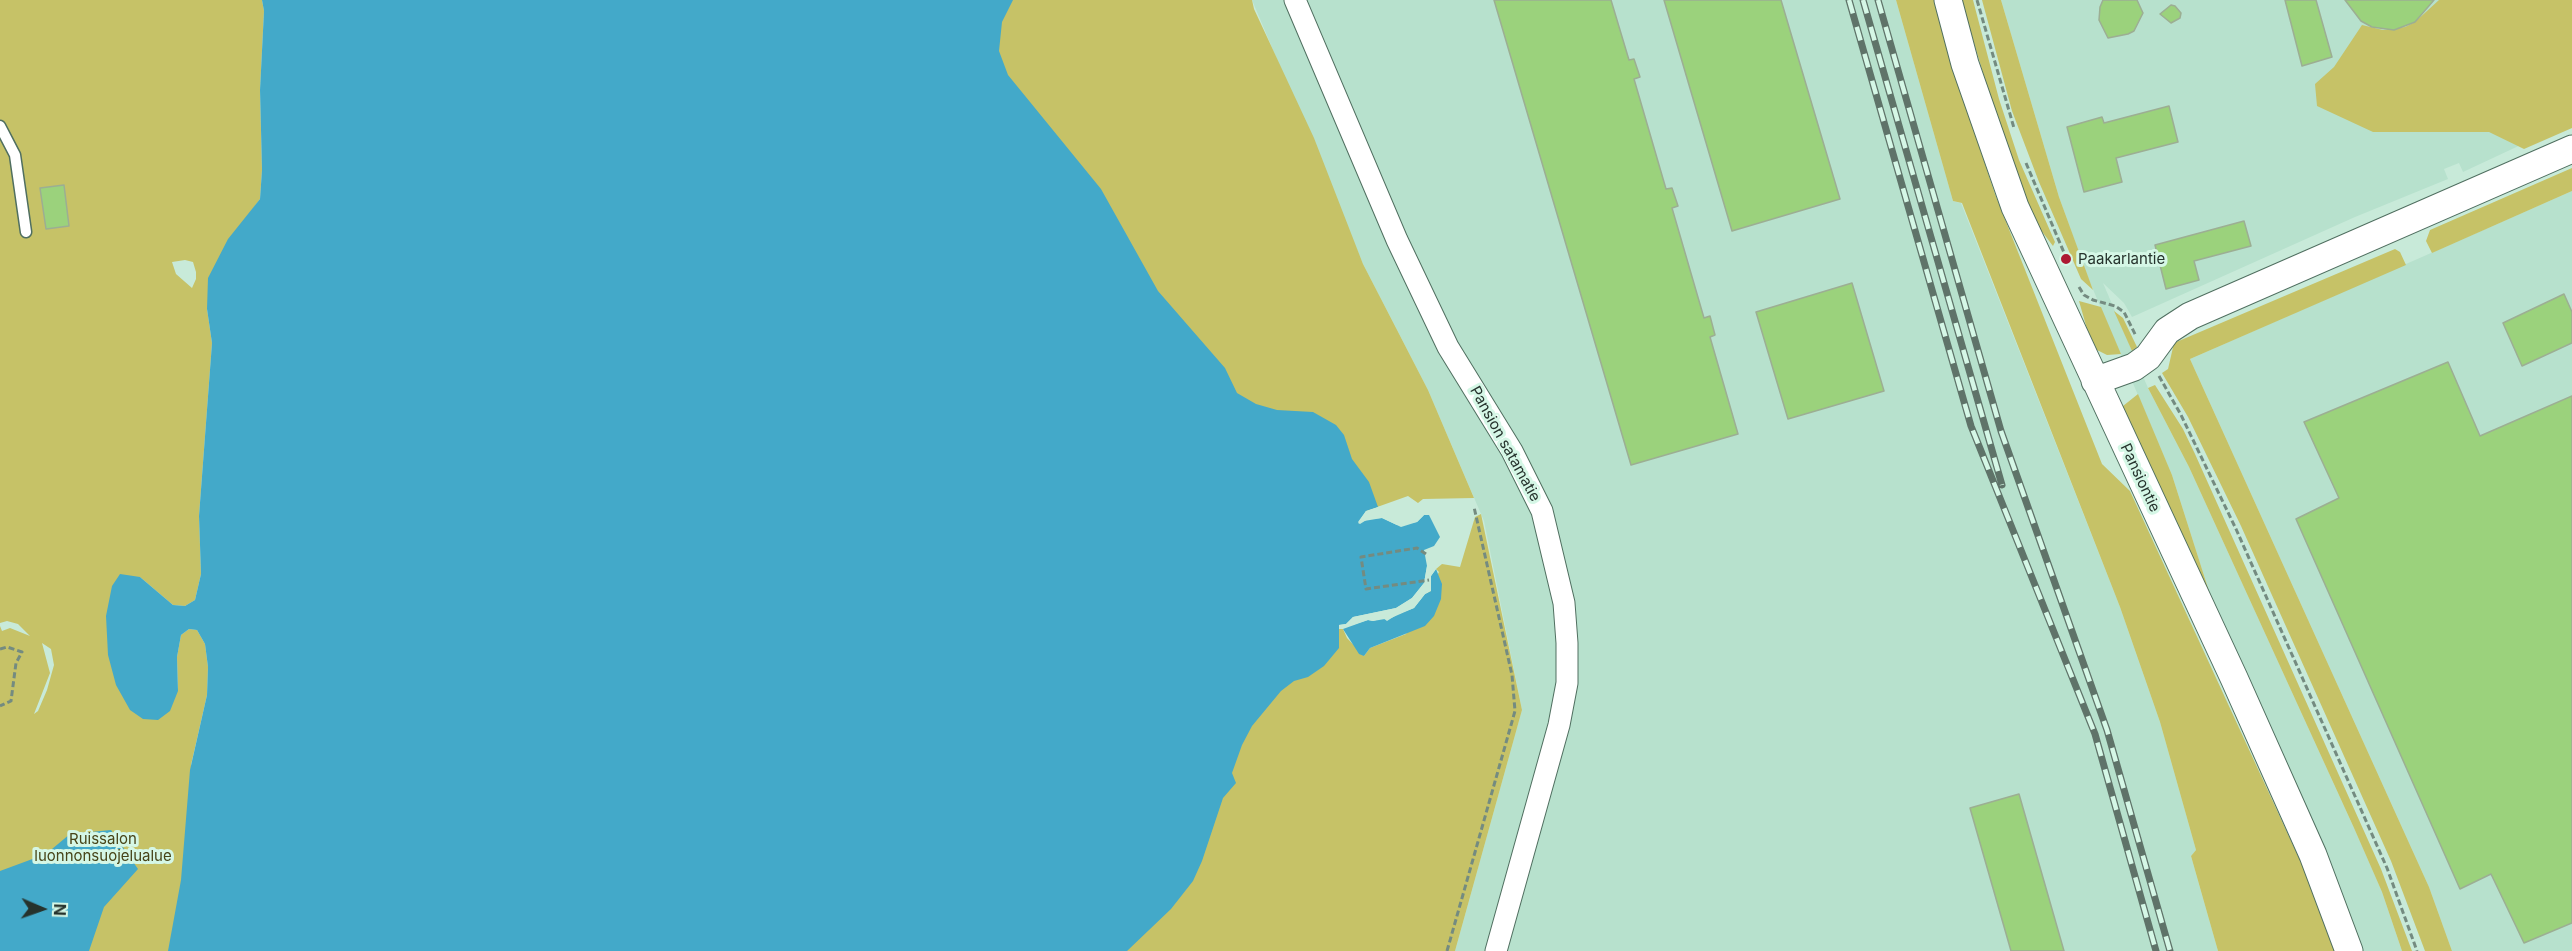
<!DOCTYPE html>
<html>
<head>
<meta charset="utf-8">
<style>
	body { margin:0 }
	#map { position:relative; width:2572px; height:951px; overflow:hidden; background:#c8ead9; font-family:Inter,sans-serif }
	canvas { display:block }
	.north { position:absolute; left:12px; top:879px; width:60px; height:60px; -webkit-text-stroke:4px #d5f7e6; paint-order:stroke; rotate:92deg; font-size:16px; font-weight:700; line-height:24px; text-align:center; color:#26332d }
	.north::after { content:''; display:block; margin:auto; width:21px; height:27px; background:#26332d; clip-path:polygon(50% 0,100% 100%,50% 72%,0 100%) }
</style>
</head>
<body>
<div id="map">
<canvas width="2572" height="951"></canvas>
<div class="north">N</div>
</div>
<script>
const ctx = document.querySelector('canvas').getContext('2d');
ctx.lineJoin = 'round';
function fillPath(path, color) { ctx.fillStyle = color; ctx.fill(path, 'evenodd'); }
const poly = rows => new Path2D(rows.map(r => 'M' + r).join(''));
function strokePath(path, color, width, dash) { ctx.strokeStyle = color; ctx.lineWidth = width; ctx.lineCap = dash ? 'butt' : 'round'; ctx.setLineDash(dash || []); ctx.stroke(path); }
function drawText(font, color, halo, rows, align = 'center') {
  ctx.font = font + ' Inter,sans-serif'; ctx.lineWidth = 6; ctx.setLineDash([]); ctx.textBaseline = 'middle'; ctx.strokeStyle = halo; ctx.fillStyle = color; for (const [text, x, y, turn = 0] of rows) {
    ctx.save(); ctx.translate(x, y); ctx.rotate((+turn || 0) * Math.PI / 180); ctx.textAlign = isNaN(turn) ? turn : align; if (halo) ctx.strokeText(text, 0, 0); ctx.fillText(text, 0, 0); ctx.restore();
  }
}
const built = poly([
	[1252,0,1896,0,1953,201,1961,203,2120,607,2160,722,2196,850,2191,856,2218,951,1455,951,1522,710,1484,521,1428,390,1363,264],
	[2001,0,2572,0,2572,121,2463,172,2459,163,2444,169,2448,179,2355,217,2132,317,2124,303,2103,283,2148,388,2189,467,2354,828,2382,892,2402,951,2363,951,2319,836,2215,610,2172,475,2089,280,2059,197],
	[2572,191,2572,951,2452,951,2429,887,2190,359]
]);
const green = poly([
	[0,0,262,0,264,11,260,90,262,170,260,199,250,213,207,309,212,343,199,516,201,574,195,600,185,606,173,605,140,577,178,691,177,657,181,635,189,629,197,630,205,644,208,667,207,695,191,765,209,951,0,951,0,626,2,631,10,628,30,636,18,624,7,621,0,623],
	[185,260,193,262,196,272,196,279,192,288,176,274,172,262],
	[42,643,51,649,54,665,47,690,38,711,34,714,50,673],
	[978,0,1252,0,1254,9,1314,138,1363,264,1428,390,1474,498,1423,499,1418,503,1408,496,1366,511,1277,459,970,30],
	[1896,0,1937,0,1977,140,1995,194,2102,464,2130,491,2327,919,2337,951,2218,951,2191,856,2196,850,2160,722,2120,607,1962,203,1953,201],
	[1961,0,1973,0,1999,99,2019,160,2055,242,2053,246,2037,225,2023,196,2000,129],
	[1982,0,2001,0,2059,197,2093,290,2081,279,2039,182,2012,111],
	[2439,0,2572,0,2572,128,2524,149,2489,132,2373,132,2317,106,2315,84,2334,67,2362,25,2383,30,2405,27,2415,22],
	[2572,168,2572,191,2432,253,2426,241,2430,230],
	[2395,249,2400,252,2406,265,2190,359,2429,887,2452,951,2425,951,2391,861,2241,526,2188,417,2162,373,2168,369,2174,343],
	[2079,301,2101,307,2121,354,2107,355,2097,350,2091,343],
	[2114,311,2123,318,2137,347,2132,351],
	[2155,385,2183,429,2195,454,2381,869,2412,951,2402,951,2382,892,2354,828,2189,467,2148,388],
	[2138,394,2172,475,2215,610,2123,413,2123,406],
	[1481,514,1522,710,1455,951,1090,951,1190,783,1339,629,1343,629,1347,638,1364,656,1370,648,1406,634,1439,572,1436,569,1442,564,1460,567,1475,517]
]);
const water = poly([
	[262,0,1013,0,1002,22,999,51,1008,75,1101,189,1158,291,1225,368,1237,393,1256,404,1277,410,1313,412,1336,425,1344,435,1352,459,1369,482,1378,507,1366,511,1358,522,1382,518,1397,525,1417,522,1424,515,1429,515,1440,537,1434,546,1424,550,1427,566,1424,583,1412,598,1396,608,1353,617,1346,624,1339,625,1339,648,1324,666,1308,677,1294,681,1281,691,1252,726,1242,745,1232,773,1236,783,1223,798,1202,861,1193,881,1171,909,1127,951,168,951,181,880,190,770,207,695,208,667,205,644,197,630,189,629,181,635,177,657,178,691,170,711,158,720,143,719,130,710,116,685,108,655,106,616,112,586,120,574,140,577,173,605,185,606,195,600,201,574,199,516,212,343,207,309,208,278,228,239,260,199,262,170,260,90,264,11],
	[1436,569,1442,584,1441,599,1434,616,1425,626,1370,648,1364,656,1359,654,1343,629,1368,620,1373,621,1391,618,1414,608,1425,594,1431,591,1431,576],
	[111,830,138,869,104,907,89,951,0,951,0,871,46,854,70,834]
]);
const pier = poly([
	[1381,506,1380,510,1368,513,1363,520,1367,517,1382,515,1401,524,1415,519,1423,512,1430,512,1429,515,1424,515,1417,522,1401,527,1382,518,1368,519,1360,524,1358,523,1366,511],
	[1427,566,1429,567,1428,575,1433,568,1436,569,1431,576,1431,591,1425,594,1414,608,1398,614,1387,621,1383,618,1373,621,1368,620,1339,629,1339,625,1346,624,1353,617,1396,608,1412,598,1424,583],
	[1428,577,1428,589,1413,605,1387,617,1383,615,1373,618,1367,617,1355,620,1371,615,1376,617,1397,611,1415,600,1427,585]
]);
const building = poly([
	[1494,0,1611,0,1629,60,1634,59,1640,77,1634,79,1666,189,1672,188,1678,206,1672,208,1704,318,1710,316,1715,335,1710,337,1738,434,1631,465,1494,0],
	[1664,0,1781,0,1840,199,1732,231,1664,0],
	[2103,0,2137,0,2143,13,2134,31,2128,34,2108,38,2099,20,2100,7,2103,0],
	[2285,0,2316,0,2332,57,2302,66,2285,0],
	[2345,0,2434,0,2415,22,2394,30,2372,27,2361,21,2345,0],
	[2171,5,2175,6,2181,13,2180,18,2171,23,2160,14,2171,5],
	[2169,106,2178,142,2116,158,2122,182,2084,192,2067,127,2102,117,2104,123,2169,106],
	[64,185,69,226,46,229,40,188,64,185],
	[2244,221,2251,246,2194,261,2199,280,2166,289,2155,245,2244,221],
	[1852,283,1884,391,1788,419,1756,312,1852,283],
	[2564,294,2572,312,2572,343,2522,366,2503,323,2564,294],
	[2448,362,2480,436,2572,396,2572,923,2524,943,2491,874,2460,889,2296,519,2339,498,2304,422,2448,362],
	[2019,794,2064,951,2011,951,1970,808,2019,794]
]);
const path = poly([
	[1977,0,2014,128],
	[2026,163,2068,262],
	[2079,287,2084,295,2093,300,2115,306,2124,312,2136,336],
	[2159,376,2181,415,2236,529,2387,868,2417,951],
	[1426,554,1417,548,1361,557,1366,589,1429,580],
	[0,649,7,647,22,652,16,663,11,701,0,706],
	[1447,951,1515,711,1512,675,1474,507]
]);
const service = poly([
	[0,126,15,155,26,232]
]);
const minor = poly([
	[1295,0,1397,240,1448,347,1512,451,1542,511,1564,603,1567,643,1567,683,1559,725,1496,951]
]);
const tertiary = poly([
	[1948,0,1965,64,2015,207,2234,678,2313,855,2349,951],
	[2095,381,2134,367,2148,357,2167,331,2190,316,2572,149]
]);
const rail = poly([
	[1849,0,1971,426,2095,734,2156,951],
	[1863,0,2002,485],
	[1878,0,2001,431,2107,730,2170,951]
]);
const markers = [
	[2066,259,6,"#ad1933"]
];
const poiNames = [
	["Paakarlantie",2078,259]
];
const streetNames = [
	["Pansion satamatie",1505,444,61],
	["Pansiontie",2140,478,65]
];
const parkNames = [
	["Ruissalon",103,839],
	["luonnonsuojelualue",103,856]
];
fillPath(built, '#b7e1cd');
fillPath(green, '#c6c267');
fillPath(water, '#43a9c9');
fillPath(pier, '#c8ead9');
fillPath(building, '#9bd27c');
strokePath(building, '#9cae93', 1.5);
strokePath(service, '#506f60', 13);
strokePath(minor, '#506f60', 23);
strokePath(tertiary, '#506f60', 29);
strokePath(path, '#748b80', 3, [6, 3]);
strokePath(service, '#fff', 10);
strokePath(minor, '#fff', 21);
strokePath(tertiary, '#fff', 27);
strokePath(rail, '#5f7369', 7);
strokePath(rail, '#d5f7e6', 4.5, [14]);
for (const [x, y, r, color] of markers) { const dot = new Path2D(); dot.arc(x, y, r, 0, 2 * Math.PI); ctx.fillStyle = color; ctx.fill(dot); strokePath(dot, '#d5f7e6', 2); }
drawText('15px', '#26332d', '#d5f7e6', poiNames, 'left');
drawText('15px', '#26332d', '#d5f7e6', streetNames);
drawText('15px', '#474418', '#d5f7e6', parkNames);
</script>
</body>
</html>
